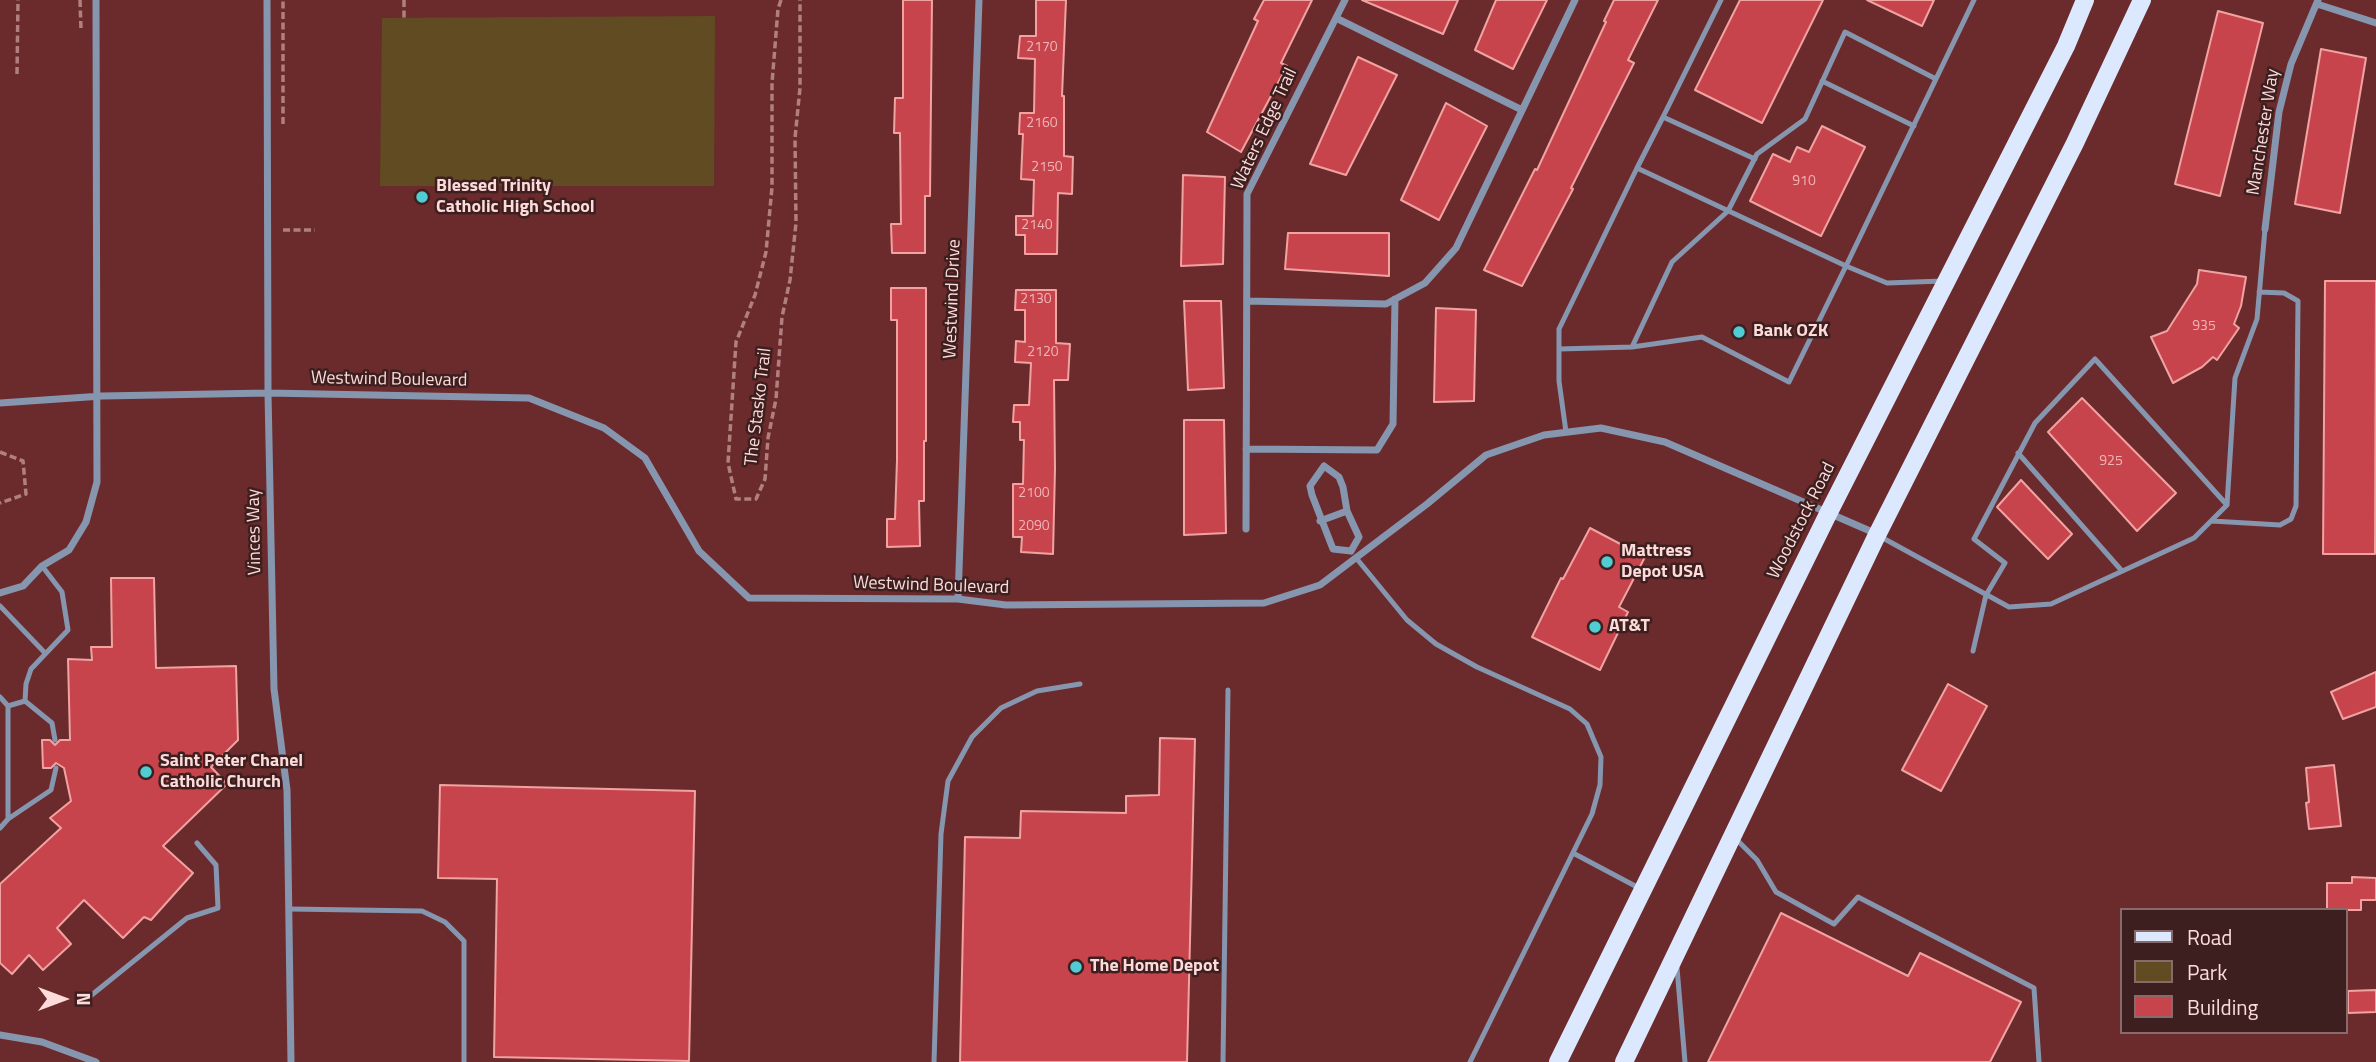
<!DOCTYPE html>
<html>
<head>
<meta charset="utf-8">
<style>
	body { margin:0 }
	#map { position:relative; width:2376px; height:1062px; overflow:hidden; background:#6b2b2d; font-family:"Titillium Web",sans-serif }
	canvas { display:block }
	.legend { position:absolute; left:2120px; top:908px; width:228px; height:126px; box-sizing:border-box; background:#3d1f1f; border:2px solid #896a6a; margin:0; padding:9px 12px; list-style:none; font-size:21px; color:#fcdbda }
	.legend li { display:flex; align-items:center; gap:14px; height:35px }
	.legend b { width:35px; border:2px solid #896a6a }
	.north { position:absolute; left:28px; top:964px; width:70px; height:70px; -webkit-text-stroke:5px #3d1f1f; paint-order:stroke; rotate:90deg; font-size:19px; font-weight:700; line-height:28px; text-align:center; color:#fcdbda }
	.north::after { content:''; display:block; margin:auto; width:24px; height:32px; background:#fcdbda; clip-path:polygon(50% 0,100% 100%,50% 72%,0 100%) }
</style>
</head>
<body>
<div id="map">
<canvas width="2376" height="1062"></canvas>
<ul class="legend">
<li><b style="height:9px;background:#dbe8fd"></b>Road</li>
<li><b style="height:19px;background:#614b22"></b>Park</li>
<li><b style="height:19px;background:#c7444d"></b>Building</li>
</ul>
<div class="north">N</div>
</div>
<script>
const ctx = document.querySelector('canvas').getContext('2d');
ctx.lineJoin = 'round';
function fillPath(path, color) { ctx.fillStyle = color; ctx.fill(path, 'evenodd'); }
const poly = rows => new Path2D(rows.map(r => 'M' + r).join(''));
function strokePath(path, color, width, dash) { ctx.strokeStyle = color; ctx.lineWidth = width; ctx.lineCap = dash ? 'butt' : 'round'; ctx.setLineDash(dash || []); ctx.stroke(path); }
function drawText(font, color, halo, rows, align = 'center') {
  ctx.font = font + ' "Titillium Web",sans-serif'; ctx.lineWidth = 5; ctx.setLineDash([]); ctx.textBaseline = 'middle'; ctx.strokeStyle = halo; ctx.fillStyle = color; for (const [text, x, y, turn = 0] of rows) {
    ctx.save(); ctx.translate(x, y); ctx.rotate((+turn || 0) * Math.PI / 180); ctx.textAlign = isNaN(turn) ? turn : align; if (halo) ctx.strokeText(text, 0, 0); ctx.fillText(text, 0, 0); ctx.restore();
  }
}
const green = poly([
	[715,16,714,186,380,186,382,18]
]);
const building = poly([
	[903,0,932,0,930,196,925,196,925,253,892,253,891,224,901,224,900,133,894,133,895,98,903,98,903,0],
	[1036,0,1066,0,1062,96,1064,96,1064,156,1073,157,1072,194,1058,193,1057,254,1025,254,1025,235,1016,235,1016,216,1033,216,1034,180,1021,179,1023,134,1019,134,1020,113,1034,113,1035,59,1018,58,1020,36,1036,36,1036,0],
	[1264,0,1312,0,1281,63,1287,66,1241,152,1207,132,1258,21,1254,19,1264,0],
	[1362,0,1458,0,1443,34,1362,0],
	[1496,0,1547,0,1513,69,1475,50,1496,0],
	[1614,0,1658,0,1628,60,1634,63,1571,188,1573,189,1522,286,1484,270,1535,169,1537,170,1606,22,1604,21,1614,0],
	[1740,0,1823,0,1762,123,1695,90,1740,0],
	[1867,0,1934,0,1922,26,1867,0],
	[2218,11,2263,23,2220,196,2175,184,2218,11],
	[2321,49,2366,58,2340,213,2295,204,2321,49],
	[1358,57,1397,75,1346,175,1310,164,1358,57],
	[1446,103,1487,126,1439,220,1401,200,1446,103],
	[1822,126,1865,147,1821,236,1750,201,1773,154,1790,162,1797,147,1809,152,1822,126],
	[1183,175,1225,177,1223,264,1181,266,1183,175],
	[1288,233,1389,233,1389,276,1285,269,1288,233],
	[2199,270,2246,277,2241,306,2234,324,2239,328,2217,360,2213,357,2202,367,2173,383,2151,337,2167,331,2197,284,2199,270],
	[2325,281,2376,281,2375,554,2323,554,2325,281],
	[891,288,926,288,926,441,924,441,924,501,919,501,920,546,887,547,887,519,895,519,897,460,897,320,891,320,891,288],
	[1016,290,1056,290,1056,343,1070,344,1068,380,1054,380,1055,469,1053,554,1021,552,1022,537,1013,537,1013,484,1023,484,1024,440,1020,440,1020,422,1013,422,1014,405,1029,405,1031,363,1015,362,1016,341,1025,342,1025,310,1015,310,1016,290],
	[1184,301,1221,301,1224,388,1188,390,1184,301],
	[1436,308,1476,310,1474,401,1434,402,1436,308],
	[2082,398,2176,493,2137,531,2048,432,2082,398],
	[1184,420,1224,420,1226,533,1184,535,1184,420],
	[2021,480,2072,534,2048,559,1997,507,2021,480],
	[1590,528,1645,557,1619,607,1628,612,1600,670,1532,637,1561,578,1563,579,1590,528],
	[111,578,154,578,156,668,236,666,238,740,211,767,227,784,163,846,193,873,151,920,144,917,123,938,84,900,57,928,71,944,43,970,29,955,12,974,0,963,0,884,61,828,50,818,71,801,64,768,56,763,51,768,43,768,42,740,50,740,55,745,60,740,70,740,68,659,92,660,91,647,112,647,111,578],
	[2376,672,2376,707,2343,719,2331,692,2376,672],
	[1948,684,1987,706,1941,791,1902,770,1948,684],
	[1160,738,1195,739,1187,1062,960,1062,965,837,1020,838,1021,811,1126,813,1126,796,1159,795,1160,738],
	[2334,765,2341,826,2309,829,2306,803,2309,802,2306,768,2334,765],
	[440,785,695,791,689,1061,494,1057,497,879,438,878,440,785],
	[2352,877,2376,878,2376,900,2361,900,2361,910,2327,910,2327,883,2352,883,2352,877],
	[1781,913,1908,976,1920,953,2021,1002,1990,1062,1708,1062,1781,913],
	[2376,990,2376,1012,2348,1013,2348,991,2376,990]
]);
const path = poly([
	[80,0,81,29],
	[404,0,404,18],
	[781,0,778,9,772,83,772,187,766,252,755,295,736,342,728,463,736,499,756,499,765,479,768,438,776,399,782,317,790,280,796,223,795,138,800,88,800,0],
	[17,74,18,0],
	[283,124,283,0],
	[283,230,315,230],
	[0,452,23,461,26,494,0,503]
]);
const service = poly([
	[1822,81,1914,126],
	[1663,117,1721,0],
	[1637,168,1663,117,1755,159],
	[1943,281,1887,283,1846,266,1974,0],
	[1559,349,1632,347,1672,262,1728,211,1757,154,1805,119,1845,32,1936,79],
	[1566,432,1559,381,1559,329,1637,168,1846,266,1789,382,1702,337,1632,347],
	[2018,453,2122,571],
	[2212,521,2280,525,2291,519,2296,506,2298,301,2284,293,2259,292],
	[1881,537,2009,607,2051,604,2194,538,2227,505,2235,378,2257,319,2265,229],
	[1357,559,1407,620,1436,644,1477,667,1570,709,1587,724,1601,757,1600,785,1592,814,1470,1062],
	[42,566,62,592,68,630,31,669,26,684,25,701,52,723,55,740],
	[0,606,45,653],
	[1973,651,1986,595,2005,563,1974,539,2035,423,2095,359,2227,505],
	[0,697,8,706,25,701],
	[8,819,8,706],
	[0,828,8,819,51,790,56,768],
	[1735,838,1757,860,1776,892,1834,924,1858,897,2034,988,2039,1062],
	[1573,853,1639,888],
	[290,909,422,911,445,922,464,941,464,1062],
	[1677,968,1685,1062],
	[83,1002,187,918,218,908,216,865,197,843],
	[934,1062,941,834,948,781,972,737,1001,708,1037,691,1080,684],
	[1223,1062,1228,690]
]);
const minor = poly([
	[267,0,268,393,274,689,287,790,291,1062],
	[2317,4,2376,23],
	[1336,18,1522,110],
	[2265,229,2279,112,2291,64,2318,0],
	[1247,301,1386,304,1425,283,1456,248,1575,0],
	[0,403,102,396,268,393,529,398,604,428,645,458,699,551,749,598,958,599,1006,605,1264,603,1320,585,1427,504,1486,455,1544,435,1601,428,1665,442,1877,534],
	[1246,449,1377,450,1393,424,1395,299],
	[1324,466,1310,486,1312,495,1333,549,1351,551],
	[1324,466,1339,477,1343,487,1347,511,1359,537,1351,551],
	[1320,521,1347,511],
	[1246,529,1247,194,1345,0],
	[0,593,23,586,42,566,69,550,86,522,97,482,96,0],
	[958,599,979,0],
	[0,1035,42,1042,96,1062]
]);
const primary = poly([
	[1558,1062,1829,512,2066,46,2085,0],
	[1624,1062,1877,535,2075,143,2142,0]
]);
const markers = [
	[422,197,7,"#51ccd3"],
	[1739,332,7,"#51ccd3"],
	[1607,562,7,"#51ccd3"],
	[1595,627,7,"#51ccd3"],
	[146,772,7,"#51ccd3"],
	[1076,967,7,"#51ccd3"]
];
const numberNames = [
	["2170",1042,48],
	["2160",1042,124],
	["2150",1047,168],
	["910",1804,182],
	["2140",1037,226],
	["2130",1036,300],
	["935",2204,327],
	["2120",1043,353],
	["925",2111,462],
	["2100",1034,494],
	["2090",1034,527]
];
const streetNames = [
	["Waters Edge Trail",1265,129,-65],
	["Manchester Way",2264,132,-81],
	["Westwind Drive",953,299,-88],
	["Westwind Boulevard",389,380,1],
	["The Stasko Trail",759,407,-83],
	["Woodstock Road",1802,521,-63],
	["Vinces Way",255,532,-91],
	["Westwind Boulevard",931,586,2]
];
const poiNames = [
	["Blessed Trinity",436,187],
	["Catholic High School",436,208],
	["Bank OZK",1753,332],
	["Mattress",1621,552],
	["Depot USA",1621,573],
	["AT&T",1609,627],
	["Saint Peter Chanel",160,762],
	["Catholic Church",160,783],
	["The Home Depot",1090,967]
];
fillPath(green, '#614b22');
fillPath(building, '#c7444d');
strokePath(building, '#f0a3a1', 2);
strokePath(path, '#b07f7f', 3.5, [7, 3.5]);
strokePath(service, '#8796af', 5);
strokePath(minor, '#8796af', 7);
strokePath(primary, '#dbe8fd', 18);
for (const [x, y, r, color] of markers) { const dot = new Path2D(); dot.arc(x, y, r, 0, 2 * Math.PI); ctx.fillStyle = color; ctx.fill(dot); strokePath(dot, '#3d1f1f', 2.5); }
drawText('14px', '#efb5b7', null, numberNames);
drawText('18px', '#fcdbda', '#3d1f1f', streetNames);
drawText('bold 18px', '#fcdbda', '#3d1f1f', poiNames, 'left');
</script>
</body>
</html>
